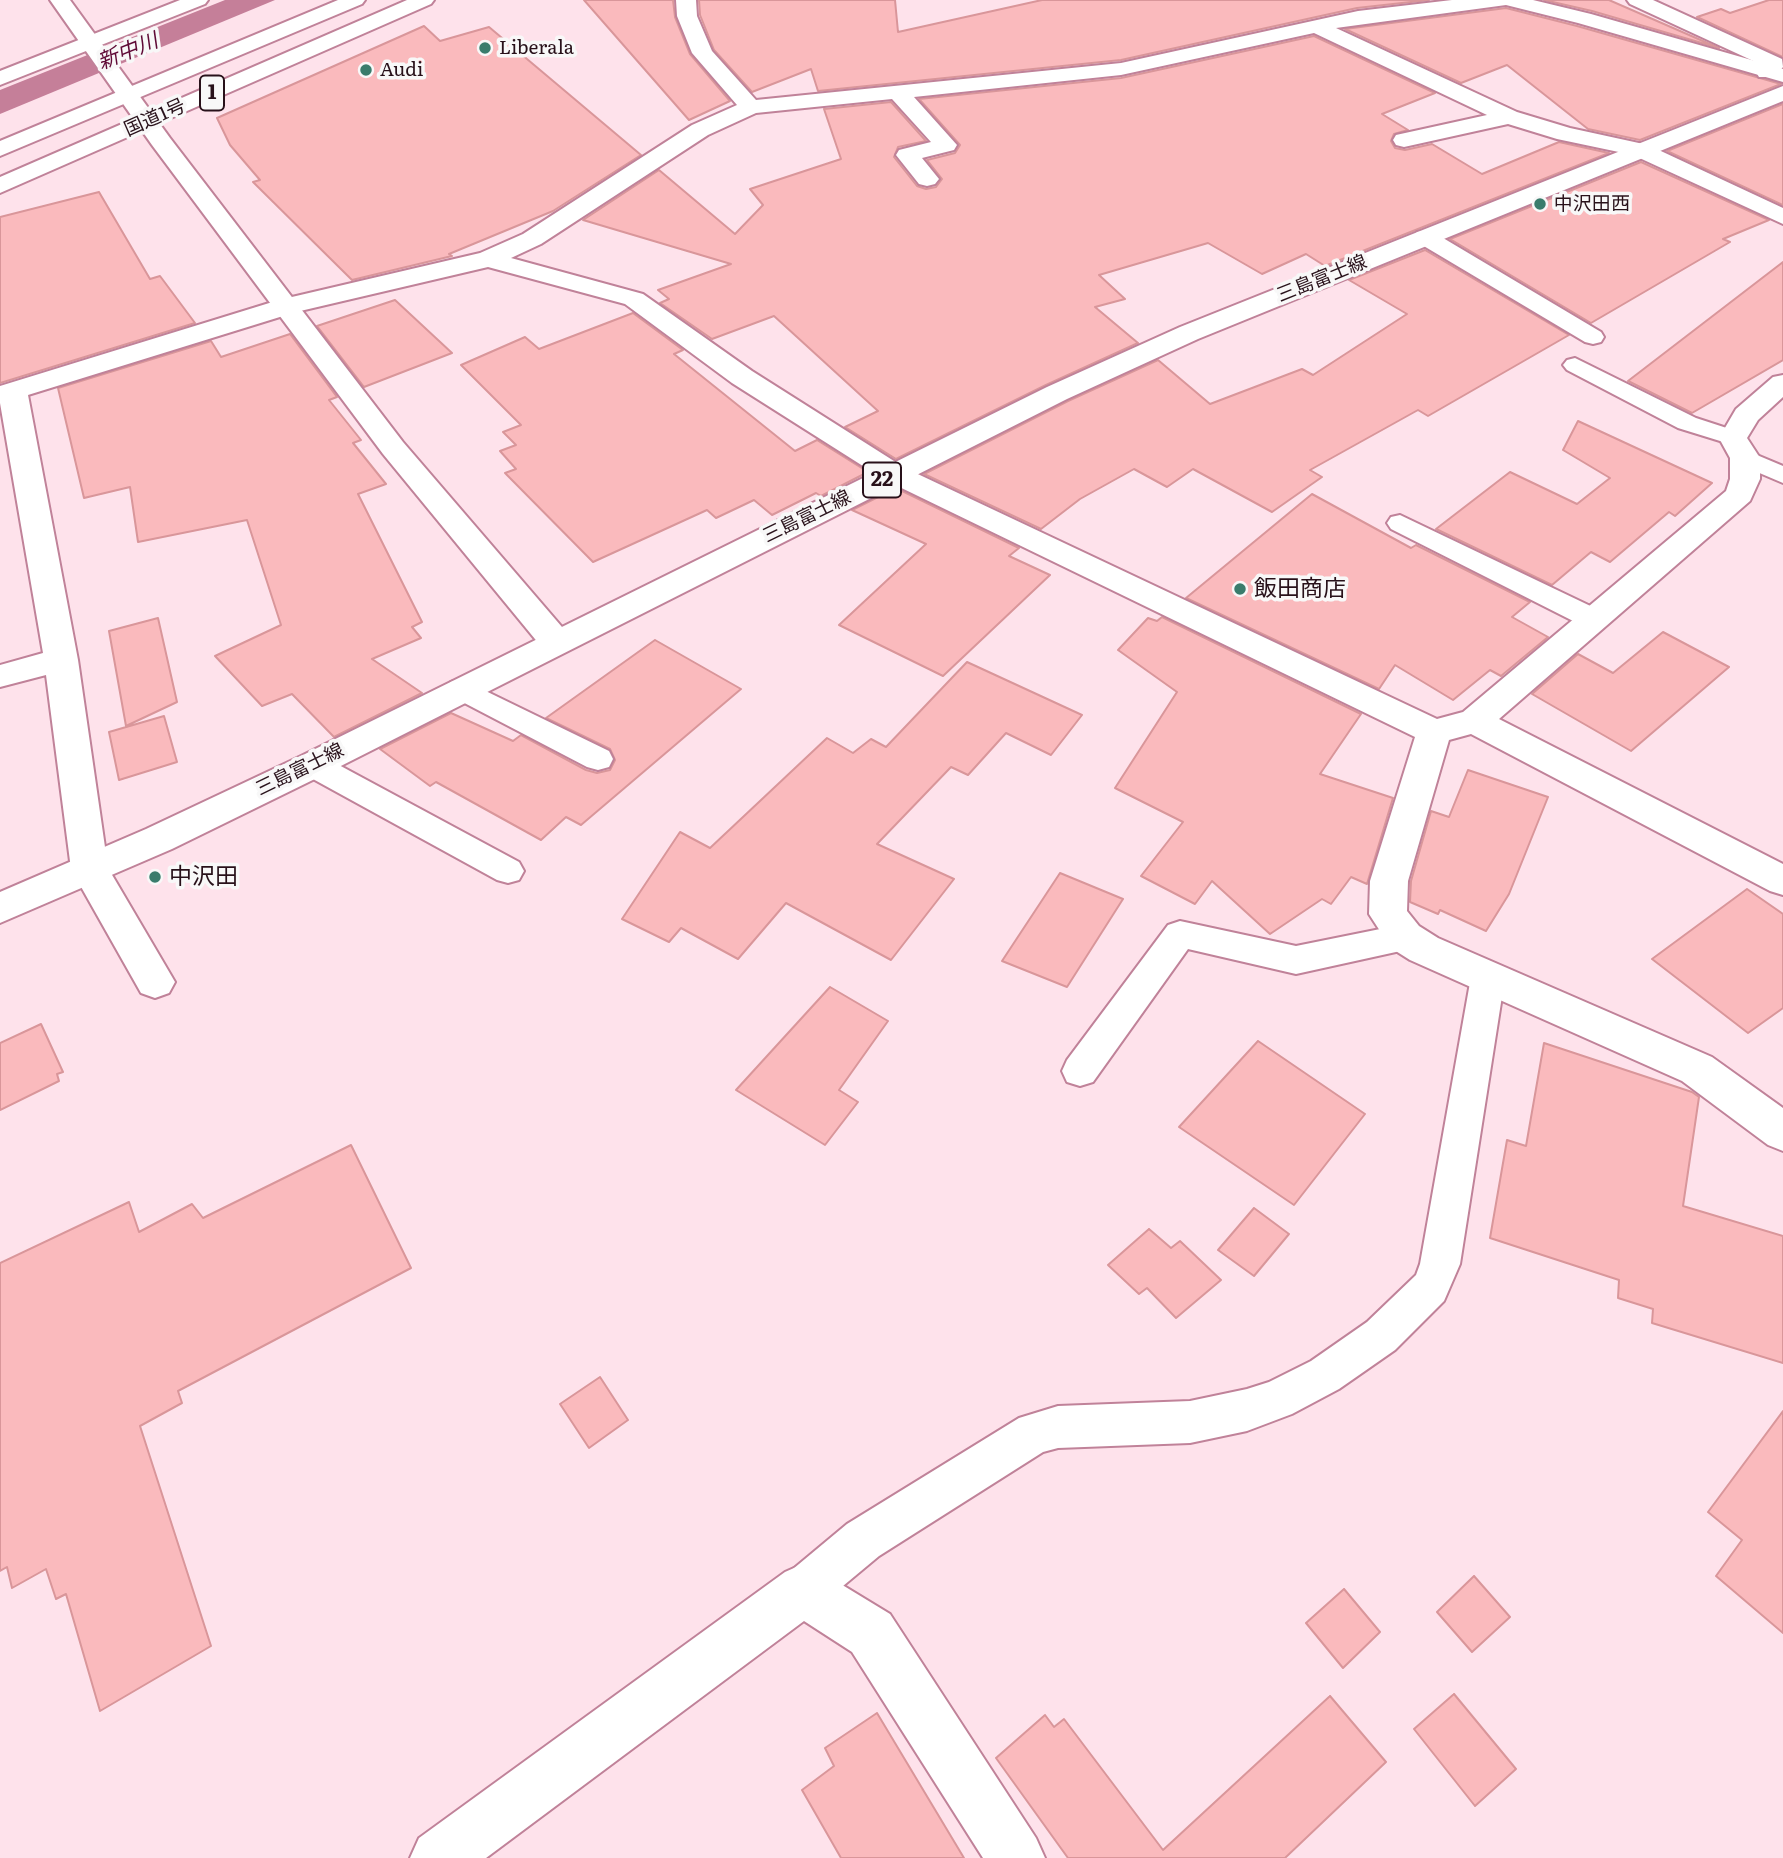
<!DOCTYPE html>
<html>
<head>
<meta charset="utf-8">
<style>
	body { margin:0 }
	canvas { display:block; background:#fee2eb }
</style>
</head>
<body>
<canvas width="1783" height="1858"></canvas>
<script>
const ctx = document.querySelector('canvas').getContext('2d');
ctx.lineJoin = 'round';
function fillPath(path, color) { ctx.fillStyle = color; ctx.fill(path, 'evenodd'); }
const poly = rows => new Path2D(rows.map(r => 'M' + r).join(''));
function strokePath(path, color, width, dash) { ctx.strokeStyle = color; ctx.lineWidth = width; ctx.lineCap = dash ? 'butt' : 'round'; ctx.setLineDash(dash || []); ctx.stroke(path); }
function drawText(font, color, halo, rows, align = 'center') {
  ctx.font = font + ' Literata,"Noto Sans JP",serif'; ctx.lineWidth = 7; ctx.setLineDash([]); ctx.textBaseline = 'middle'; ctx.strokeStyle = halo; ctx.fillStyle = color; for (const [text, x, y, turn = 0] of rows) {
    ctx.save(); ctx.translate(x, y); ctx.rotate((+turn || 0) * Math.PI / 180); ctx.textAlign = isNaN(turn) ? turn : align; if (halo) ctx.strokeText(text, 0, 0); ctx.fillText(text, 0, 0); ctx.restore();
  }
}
const water = poly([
	[225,0,275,0,0,114,0,90]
]);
const building = poly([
	[584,0,673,0,675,17,690,54,730,101,689,120,584,0],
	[699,0,895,0,898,32,1042,0,1429,0,1357,8,1121,60,818,91,811,69,752,92,714,50,700,15,699,0],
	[1544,0,1609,0,1719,48,1592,11,1544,0],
	[1769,0,1783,0,1783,57,1697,17,1721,9,1730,13,1769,0],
	[1506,8,1577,26,1781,84,1640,140,1588,129,1507,65,1461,83,1345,29,1506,8],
	[424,26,440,41,489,27,641,155,553,211,449,254,452,256,352,280,253,182,260,180,230,145,217,118,424,26],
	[1314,36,1435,93,1382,114,1408,130,1394,134,1391,141,1395,148,1405,150,1432,144,1482,174,1559,142,1609,153,1325,266,1306,254,1262,274,1208,243,1099,275,1125,299,1095,307,1138,343,1046,385,896,459,845,427,878,411,774,316,712,339,660,303,669,299,658,290,731,264,583,220,659,170,735,234,763,205,750,189,841,159,824,109,891,102,926,141,898,147,894,157,917,186,926,189,936,187,942,179,927,160,955,153,960,145,919,99,1121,78,1314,36],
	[1783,104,1783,205,1667,151,1783,104],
	[1641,162,1769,220,1723,239,1730,242,1591,323,1450,239,1641,162],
	[99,192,150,279,160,276,195,323,0,383,0,217,99,192],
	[1425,250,1569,335,1428,416,1418,410,1310,470,1322,477,1272,512,1193,469,1167,487,1134,469,1080,499,1041,529,924,474,1068,401,1158,360,1210,404,1302,369,1313,375,1407,314,1349,280,1425,250],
	[1783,262,1783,360,1692,413,1628,381,1783,262],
	[395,300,452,353,364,387,317,326,395,300],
	[633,313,683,350,674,354,795,451,817,440,868,472,821,496,816,493,772,515,754,500,716,518,707,510,593,562,505,473,516,469,500,451,516,445,503,432,521,425,461,365,525,337,539,349,633,313],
	[290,334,337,397,329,400,361,440,353,443,386,484,358,494,422,622,412,627,421,638,372,659,422,693,334,737,292,694,262,706,215,656,281,625,247,520,138,542,130,487,84,498,58,388,211,341,221,357,290,334],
	[1578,421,1712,483,1675,516,1669,512,1610,562,1591,552,1552,585,1436,529,1510,472,1577,504,1610,478,1563,450,1578,421],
	[896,488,1019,548,1009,556,1050,575,943,676,839,625,926,544,852,510,896,488],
	[1312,494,1411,548,1416,545,1530,602,1512,617,1548,637,1501,676,1490,670,1453,700,1395,665,1379,689,1186,598,1312,494],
	[1162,617,1361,714,1320,774,1393,798,1367,884,1351,877,1331,904,1322,899,1270,934,1212,881,1195,904,1141,876,1183,822,1115,788,1177,692,1118,650,1148,618,1157,621,1162,617],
	[158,618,177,702,126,726,109,631,158,618],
	[1663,632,1729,667,1631,751,1532,694,1578,654,1613,673,1663,632],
	[655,640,741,689,581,825,566,817,541,840,436,782,430,786,380,749,451,713,513,741,521,735,586,770,597,773,610,770,615,760,610,749,546,718,655,640],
	[967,662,1082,715,1051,755,1006,733,968,775,951,767,877,844,954,879,891,960,786,903,738,959,681,928,669,942,622,919,680,832,710,848,827,738,853,753,871,739,886,747,967,662],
	[164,716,177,762,119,780,109,732,164,716],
	[1468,770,1548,797,1509,894,1486,931,1440,910,1438,914,1410,902,1411,881,1431,811,1449,817,1468,770],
	[1060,873,1123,899,1067,987,1002,961,1060,873],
	[1747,889,1783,914,1783,1008,1748,1033,1652,959,1747,889],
	[830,987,888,1021,839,1090,858,1102,825,1145,736,1090,830,987],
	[41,1024,63,1072,57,1074,59,1081,0,1110,0,1043,41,1024],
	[1258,1041,1365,1114,1294,1205,1179,1127,1258,1041],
	[1544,1043,1692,1092,1699,1097,1683,1206,1783,1236,1783,1363,1652,1323,1653,1309,1618,1298,1619,1280,1490,1238,1507,1140,1526,1146,1544,1043],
	[351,1145,411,1268,178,1391,182,1403,140,1426,211,1646,100,1711,66,1594,56,1599,46,1569,12,1588,7,1567,0,1571,0,1263,129,1202,139,1232,192,1204,203,1218,351,1145],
	[1254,1208,1289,1234,1254,1276,1218,1250,1254,1208],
	[1149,1229,1171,1248,1180,1241,1221,1280,1176,1318,1147,1288,1139,1294,1108,1265,1149,1229],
	[600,1377,628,1420,589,1448,560,1404,600,1377],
	[1783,1411,1783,1633,1716,1576,1742,1540,1708,1512,1783,1411],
	[1474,1576,1510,1617,1472,1652,1437,1612,1474,1576],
	[1344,1589,1380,1632,1343,1668,1306,1623,1344,1589],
	[1454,1694,1516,1769,1475,1806,1414,1729,1454,1694],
	[1330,1696,1386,1762,1285,1858,1068,1858,996,1758,1045,1715,1054,1727,1064,1719,1163,1850,1330,1696],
	[877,1713,964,1858,841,1858,802,1790,834,1766,825,1748,877,1713]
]);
const service = poly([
	[1425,231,1433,232,1601,332,1604,337,1601,342,1593,344,1585,342,1417,242,1414,237,1417,232,1425,231],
	[1575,358,1696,418,1742,433,1745,438,1742,443,1733,445,1678,428,1567,370,1563,365,1567,360,1575,358],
	[1745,450,1783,466,1783,483,1736,463,1732,458,1736,453,1745,450],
	[1400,515,1603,612,1607,619,1603,626,1593,628,1583,626,1391,529,1387,523,1391,517,1400,515],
	[461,679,609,751,613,759,609,767,598,770,587,767,451,696,446,689,451,682,461,679],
	[313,754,324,757,519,862,524,871,519,880,508,883,497,880,302,773,298,765,302,757,313,754],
	[1180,921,1296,946,1405,924,1417,928,1422,937,1417,946,1405,950,1296,974,1188,949,1093,1082,1080,1086,1067,1082,1062,1071,1067,1060,1168,925,1180,921],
	[1488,963,1500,967,1505,977,1460,1264,1444,1301,1395,1350,1339,1389,1292,1414,1247,1431,1190,1443,1058,1448,1043,1452,879,1556,819,1606,803,1612,787,1606,781,1590,787,1574,847,1524,1019,1418,1058,1406,1190,1401,1247,1389,1269,1382,1311,1361,1367,1322,1416,1275,1420,1264,1471,977,1476,967,1488,963]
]);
const minor = poly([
	[180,0,208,0,205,4,0,85,0,71,180,0],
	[676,0,696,0,697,16,712,51,756,100,1121,63,1358,11,1452,0,1533,0,1591,14,1783,69,1783,82,1578,23,1506,5,1336,28,1517,112,1570,128,1648,145,1783,208,1783,224,1633,155,1557,139,1508,124,1404,147,1396,145,1393,140,1396,135,1487,115,1314,33,1121,75,914,97,957,145,954,150,922,158,939,179,935,184,927,186,919,184,896,155,899,150,931,142,892,99,756,113,708,135,541,244,511,258,643,294,752,371,905,468,1437,719,1463,712,1726,491,1730,479,1730,458,1719,438,1736,409,1773,377,1783,375,1783,397,1758,420,1747,438,1760,458,1760,479,1750,501,1499,719,1783,864,1783,895,1770,891,1471,734,1449,740,1408,881,1407,911,1419,926,1438,938,1712,1057,1783,1108,1783,1151,1768,1145,1682,1081,1410,960,1391,948,1369,914,1370,881,1415,737,885,480,732,383,625,304,488,267,296,312,28,395,78,660,108,868,175,982,169,993,155,998,141,993,71,869,46,675,0,687,0,665,43,653,0,403,0,386,279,300,480,253,523,234,692,125,737,105,692,53,677,16,676,0],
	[803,1564,821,1572,890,1614,1036,1838,1045,1858,983,1858,852,1652,804,1621,486,1858,410,1858,419,1838,785,1572,803,1564]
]);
const tertiary = poly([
	[50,0,70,0,170,138,403,442,568,634,572,642,568,650,556,653,544,650,383,454,152,145,50,0],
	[1627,0,1653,0,1782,59,1783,67,1775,77,1759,77,1756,72,1762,65,1630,4,1627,0]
]);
const primary = poly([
	[1783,86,1783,101,1198,339,1067,399,325,774,172,849,0,923,0,892,146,829,301,756,1047,387,1180,327,1783,86]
]);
const trunk = poly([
	[338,0,365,0,362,4,0,156,0,141,338,0],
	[407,0,434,0,431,4,0,193,0,177,407,0]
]);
const markers = [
	[485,48,7,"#3a7c6c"],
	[366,70,7,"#3a7c6c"],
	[1540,204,7,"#3a7c6c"],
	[1240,589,7,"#3a7c6c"],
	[155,877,7,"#3a7c6c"]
];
const farPoinames = [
	["Liberala",499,48],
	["Audi",380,70],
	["中沢田西",1554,204]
];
const farStreetnames = [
	["国道1号",155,118,-24],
	["三島富士線",1322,279,-22],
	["三島富士線",807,517,-26],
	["三島富士線",300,770,-26]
];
const farWaternames = [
	["新中川",128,52,-22]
];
const shields = [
	[212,93,24],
	[882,480,38]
];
const shieldNames = [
	["1",212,93],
	["22",882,480]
];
const poiNames = [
	["飯田商店",1254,589],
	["中沢田",169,877]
];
fillPath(water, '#c57f99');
fillPath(building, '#fababd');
strokePath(building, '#d9969a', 2);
strokePath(service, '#c08299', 4);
strokePath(minor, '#c08299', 4);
strokePath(tertiary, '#c08299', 4);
strokePath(primary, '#c08299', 4);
strokePath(trunk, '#c08299', 4);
fillPath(service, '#fff');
fillPath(minor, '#fff');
fillPath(tertiary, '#fff');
fillPath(primary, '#fff');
fillPath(trunk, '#fff');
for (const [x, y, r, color] of markers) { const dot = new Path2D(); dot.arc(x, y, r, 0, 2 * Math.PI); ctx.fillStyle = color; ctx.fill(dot); strokePath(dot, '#f8f8f8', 2.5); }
drawText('19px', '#28111a', '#f8f8f8', farPoinames, 'left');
drawText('19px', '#28111a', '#f8f8f8', farStreetnames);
drawText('italic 21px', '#5f0a36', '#f8f8f8', farWaternames);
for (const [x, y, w] of shields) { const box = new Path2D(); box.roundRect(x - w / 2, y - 17.5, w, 35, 5); ctx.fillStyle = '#f8f8f8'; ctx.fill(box); strokePath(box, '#28111a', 2); }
drawText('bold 21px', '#28111a', null, shieldNames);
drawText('23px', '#28111a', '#f8f8f8', poiNames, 'left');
</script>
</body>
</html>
